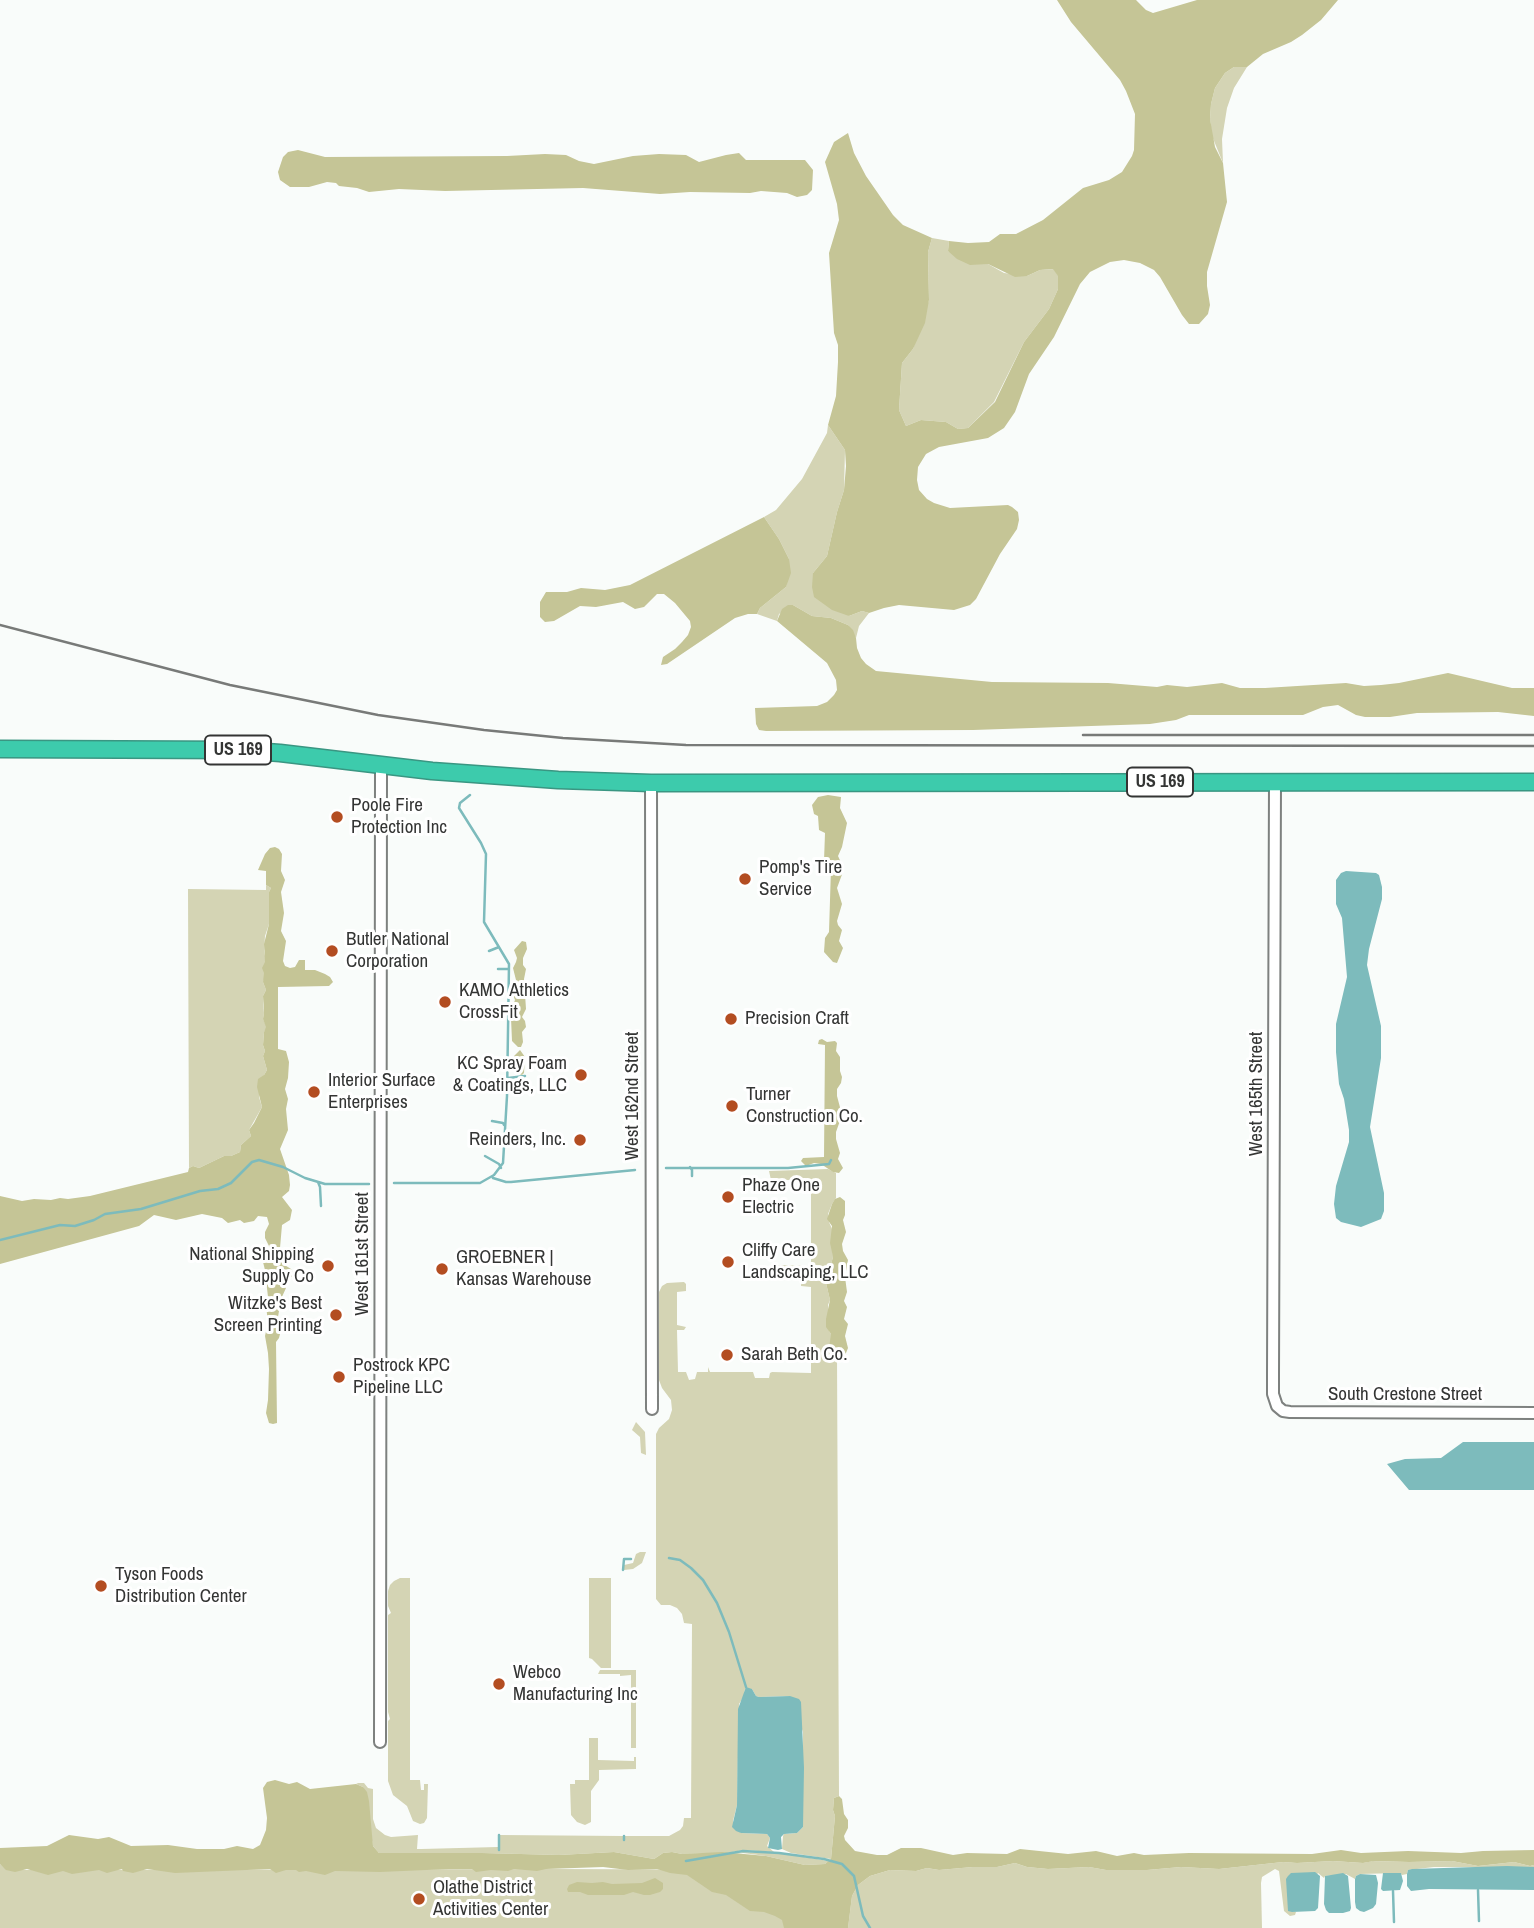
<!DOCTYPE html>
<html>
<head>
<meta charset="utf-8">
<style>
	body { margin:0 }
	canvas { display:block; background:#f9fcfa }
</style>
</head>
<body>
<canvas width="1534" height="1928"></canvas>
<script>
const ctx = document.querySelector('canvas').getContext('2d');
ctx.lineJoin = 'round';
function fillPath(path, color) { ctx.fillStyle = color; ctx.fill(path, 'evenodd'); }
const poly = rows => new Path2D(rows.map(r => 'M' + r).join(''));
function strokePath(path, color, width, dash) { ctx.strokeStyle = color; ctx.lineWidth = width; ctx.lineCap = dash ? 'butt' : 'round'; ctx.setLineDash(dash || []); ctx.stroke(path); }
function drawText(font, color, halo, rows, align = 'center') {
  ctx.font = font + ' "Archivo Narrow",sans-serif'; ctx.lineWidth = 6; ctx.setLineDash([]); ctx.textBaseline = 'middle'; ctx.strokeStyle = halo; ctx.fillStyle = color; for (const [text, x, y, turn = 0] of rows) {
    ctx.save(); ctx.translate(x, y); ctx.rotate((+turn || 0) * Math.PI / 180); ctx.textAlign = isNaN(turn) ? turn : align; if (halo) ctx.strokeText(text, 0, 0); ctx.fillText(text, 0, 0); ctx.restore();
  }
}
const green = poly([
	[1234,67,1247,67,1234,88,1227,108,1222,139,1223,163,1212,136,1210,119,1211,104,1215,88,1225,73],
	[932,238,949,241,948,251,988,264,1004,273,1027,276,1040,270,1054,269,1058,275,1058,289,1049,309,1024,342,994,402,968,428,958,429,946,422,921,420,906,426,899,410,902,363,913,349,929,300,928,252],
	[828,425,845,450,844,490,837,512,827,556,813,573,849,616,862,611,869,613,859,626,856,638,848,625,831,618,812,616,793,605,779,614,777,621,757,614,760,608,786,587,789,559,779,539,764,517,776,510,802,479,827,433],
	[266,885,271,888,269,892,269,924,265,936,264,951,265,956,265,977,263,982,266,990,263,996,263,1004,264,1013,263,1019,267,1027,264,1032,263,1045,265,1051,263,1056,267,1070,264,1075,259,1097,262,1107,249,1130,251,1136,241,1145,240,1152,231,1156,224,1156,199,1168,193,1166,189,1168,188,889,266,890],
	[828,1169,836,1173,836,1198,832,1204,828,1214,829,1222,832,1229,833,1257,826,1283,830,1300,828,1305,829,1331,831,1334,835,1355,837,1355,839,1796,834,1798,833,1810,835,1816,831,1859,791,1853,782,1849,783,1836,784,1834,797,1833,803,1827,803,1732,790,1696,759,1697,756,1696,752,1689,745,1689,744,1696,739,1704,737,1805,733,1821,741,1833,767,1834,770,1838,767,1846,774,1852,743,1850,727,1853,682,1854,672,1852,663,1853,654,1859,614,1852,559,1855,482,1853,379,1853,373,1846,363,1787,356,1784,358,1783,364,1783,368,1788,373,1789,373,1819,376,1828,385,1835,391,1837,418,1835,417,1849,421,1849,498,1847,500,1850,500,1835,623,1836,624,1840,624,1836,669,1836,680,1830,683,1826,684,1818,691,1818,692,1624,684,1623,682,1614,677,1608,670,1605,661,1605,656,1599,656,1434,659,1428,669,1419,672,1410,671,1400,662,1388,659,1380,659,1292,662,1286,667,1283,684,1282,686,1284,686,1291,677,1292,677,1325,686,1327,684,1330,677,1330,678,1372,686,1372,689,1380,695,1379,697,1372,708,1372,708,1367,710,1372,753,1372,755,1378,769,1378,770,1373,772,1372,811,1373,811,1287,801,1286,802,1271,782,1271,782,1268,778,1268,778,1265,811,1266,811,1180,771,1180,769,1171],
	[636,1422,645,1432,646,1455,641,1453,640,1437,632,1430],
	[640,1552,646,1552,642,1563,633,1569,624,1570,624,1565,633,1563,636,1554],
	[410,1578,410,1780,420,1780,421,1790,424,1790,424,1784,428,1784,427,1818,424,1823,420,1824,413,1821,407,1806,393,1795,388,1781,388,1721,390,1719,388,1712,388,1615,391,1613,388,1606,388,1591,390,1585,394,1581,400,1578],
	[589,1578,611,1578,611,1668,601,1668,592,1659,589,1658],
	[600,1670,636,1670,636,1748,631,1748,631,1675,620,1676,620,1674,598,1674],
	[589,1738,598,1738,598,1760,634,1761,634,1757,636,1757,636,1769,599,1770,599,1780,591,1791,591,1822,585,1825,577,1822,571,1815,570,1784,575,1784,575,1780,589,1780],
	[743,1852,778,1853,829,1861,825,1864,805,1865,766,1856,743,1853,732,1854],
	[1333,1861,1363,1863,1373,1861,1409,1862,1452,1861,1478,1866,1514,1862,1530,1866,1534,1865,1534,1867,1434,1867,1408,1870,1407,1874,1402,1875,1400,1873,1360,1874,1356,1876,1355,1879,1346,1874,1325,1876,1324,1878,1318,1873,1292,1912,1296,1912,1295,1915,1290,1916,1284,1911,1279,1871,1275,1869,1262,1877,1261,1883,1262,1928,848,1928,852,1896,858,1885,870,1876,890,1870,916,1871,927,1868,939,1870,973,1867,997,1867,1015,1863,1027,1867,1048,1869,1089,1867,1106,1870,1147,1870,1181,1867,1219,1869,1283,1862,1297,1863],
	[0,1864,6,1869,23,1870,546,1869,839,1870,839,1928,0,1928]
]);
const forest = poly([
	[1057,0,1136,0,1146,10,1153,13,1197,0,1338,0,1321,20,1302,35,1291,42,1263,54,1247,67,1234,67,1225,73,1215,88,1211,104,1210,119,1215,147,1223,163,1227,202,1207,272,1207,286,1210,305,1208,314,1199,324,1189,324,1182,315,1160,277,1154,270,1140,263,1124,260,1110,262,1090,272,1080,284,1054,337,1029,374,1015,412,1004,428,988,438,939,447,926,454,918,467,917,480,919,490,927,499,934,503,950,508,1008,505,1012,507,1018,512,1019,520,1017,529,1000,554,976,599,970,605,954,610,899,605,884,608,869,613,862,611,849,616,832,610,814,597,812,587,813,573,827,556,837,512,844,490,846,466,845,450,828,425,836,396,838,362,838,345,834,333,829,253,839,220,837,204,825,162,834,142,848,133,854,153,866,176,893,215,903,225,932,238,928,252,929,300,925,323,913,349,902,363,899,410,906,426,921,420,946,422,958,429,968,428,995,402,1024,342,1049,309,1058,289,1058,276,1053,269,1040,270,1027,276,1015,277,988,264,970,265,957,259,948,251,949,241,968,243,989,242,1000,234,1016,234,1043,220,1083,188,1109,180,1122,172,1132,156,1134,150,1135,114,1126,91,1120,80,1071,22],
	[298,150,325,157,507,156,545,154,566,155,579,161,594,164,633,156,659,154,686,155,699,162,726,155,739,153,746,160,805,160,813,170,812,190,807,195,797,197,787,193,761,191,750,193,690,192,660,194,583,188,445,191,399,189,369,192,357,188,339,186,336,183,327,182,309,187,290,187,280,180,278,172,283,157,288,152],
	[764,517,779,539,789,559,791,573,786,587,760,608,757,614,748,614,735,618,667,664,661,665,663,657,675,649,682,642,688,635,691,627,690,621,675,603,664,594,657,594,644,607,635,609,623,602,596,607,580,606,554,621,545,622,540,617,540,602,546,592,567,592,581,588,605,590,630,585],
	[788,605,793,605,812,616,831,618,848,625,853,630,856,638,857,648,861,658,866,664,876,671,992,682,1108,683,1157,687,1167,685,1187,687,1222,683,1240,688,1265,688,1346,683,1364,686,1381,685,1399,683,1448,673,1512,688,1534,688,1534,716,1498,712,1417,713,1390,717,1365,717,1356,715,1338,705,1323,707,1303,715,1189,715,1176,720,1150,724,973,730,766,731,759,730,756,724,755,708,817,706,827,702,834,695,837,690,836,680,827,663,777,621,782,609],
	[828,795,841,797,840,808,847,823,842,847,838,856,844,869,837,888,842,904,837,921,838,925,842,930,839,941,843,948,837,963,833,962,824,952,825,938,829,932,831,868,824,861,825,833,819,830,818,816,814,814,812,805,818,797],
	[275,847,279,849,282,854,281,871,285,880,281,892,284,913,281,931,286,941,283,961,285,966,290,968,295,967,299,960,305,960,305,970,315,970,325,974,330,977,333,982,329,986,278,987,278,1049,286,1051,289,1062,288,1078,285,1089,288,1099,286,1109,288,1130,280,1149,289,1175,290,1185,289,1191,282,1197,292,1210,290,1220,282,1225,280,1248,283,1264,291,1269,293,1272,293,1276,287,1279,284,1278,283,1280,286,1288,281,1299,278,1317,281,1330,279,1338,276,1342,277,1423,273,1424,269,1423,266,1413,268,1400,269,1369,268,1353,265,1336,268,1323,266,1305,268,1297,266,1279,268,1273,265,1270,263,1262,269,1250,269,1246,265,1238,265,1232,269,1224,267,1217,258,1216,254,1221,244,1223,240,1220,228,1223,222,1218,202,1214,176,1220,154,1215,139,1226,0,1264,0,1196,22,1201,34,1199,51,1200,60,1198,68,1199,90,1196,188,1172,189,1168,193,1166,199,1168,224,1156,231,1156,240,1152,241,1145,251,1136,249,1130,254,1123,262,1107,257,1087,258,1079,264,1075,267,1070,263,1056,265,1051,263,1045,264,1032,266,1027,263,1019,264,1013,263,996,266,990,263,982,264,973,262,968,265,962,264,944,269,924,269,892,271,888,266,885,266,871,258,870,265,854,270,848],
	[522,941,526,942,527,949,523,958,523,965,526,969,524,979,526,1009,522,1017,525,1021,526,1027,522,1032,523,1042,521,1047,518,1047,512,1041,511,1018,513,1013,512,1008,515,1000,513,995,516,980,513,968,516,962,517,958,514,950],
	[822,1039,827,1042,835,1041,837,1043,836,1051,840,1057,840,1071,842,1077,841,1083,837,1089,837,1096,842,1115,836,1132,836,1139,840,1153,838,1159,843,1168,839,1173,833,1172,821,1164,814,1163,806,1166,801,1161,803,1158,824,1157,825,1045,818,1044,819,1040],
	[520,1050,525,1057,524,1073,522,1075,516,1073,514,1070,516,1061,514,1056],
	[840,1197,845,1201,845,1215,843,1220,846,1232,842,1244,843,1251,848,1260,845,1277,847,1292,844,1301,847,1307,844,1319,848,1324,845,1336,848,1348,846,1353,842,1356,835,1355,829,1348,831,1334,826,1327,826,1319,830,1300,826,1283,833,1257,830,1243,832,1226,827,1219,832,1204,835,1199],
	[275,1780,289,1784,297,1782,310,1789,356,1784,363,1787,367,1792,369,1801,373,1846,379,1853,482,1853,559,1855,614,1852,654,1859,663,1853,672,1852,682,1854,722,1852,766,1856,805,1865,825,1864,831,1859,835,1816,833,1810,834,1798,839,1796,842,1799,844,1814,848,1820,848,1828,844,1836,845,1840,855,1851,877,1855,887,1855,901,1848,921,1848,953,1855,967,1853,1007,1854,1020,1849,1068,1854,1096,1851,1117,1856,1134,1853,1144,1855,1189,1853,1312,1854,1341,1850,1361,1853,1408,1851,1461,1853,1483,1851,1534,1850,1534,1865,1530,1866,1514,1862,1478,1866,1452,1861,1409,1862,1374,1861,1363,1863,1333,1861,1297,1863,1283,1862,1219,1869,1181,1867,1147,1870,1106,1870,1089,1867,1048,1869,1027,1867,1015,1863,997,1867,973,1867,939,1870,927,1868,916,1871,890,1870,870,1876,858,1885,852,1896,848,1928,784,1928,782,1920,775,1916,764,1912,750,1911,726,1895,712,1892,687,1875,670,1873,657,1869,628,1870,603,1867,546,1869,537,1871,514,1869,508,1871,491,1870,476,1872,472,1869,449,1869,380,1872,335,1871,325,1875,306,1871,299,1872,296,1870,286,1870,276,1873,270,1869,175,1873,147,1869,133,1873,123,1871,122,1869,107,1873,99,1870,72,1874,63,1871,48,1875,27,1869,15,1872,6,1870,0,1864,0,1848,47,1846,69,1835,98,1839,109,1837,131,1846,168,1845,197,1849,224,1849,237,1846,253,1849,260,1845,266,1830,267,1818,263,1788,267,1782],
	[655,1878,663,1883,663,1889,660,1892,650,1895,644,1895,633,1892,624,1895,588,1895,580,1892,568,1892,567,1889,569,1885,577,1882,592,1883,603,1882,612,1884,642,1883]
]);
const water = poly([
	[1346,871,1376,873,1379,875,1382,887,1382,899,1369,949,1367,965,1381,1026,1381,1058,1370,1127,1384,1193,1384,1211,1381,1219,1361,1227,1341,1222,1336,1218,1334,1204,1336,1186,1349,1142,1349,1130,1344,1099,1339,1084,1336,1052,1336,1024,1347,977,1342,918,1336,904,1336,880,1341,873],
	[1463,1442,1534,1442,1534,1490,1409,1490,1387,1464,1405,1459,1441,1458],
	[746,1687,752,1689,756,1696,759,1697,790,1696,799,1699,801,1702,804,1768,803,1827,797,1833,784,1834,781,1837,782,1849,778,1850,768,1848,770,1838,767,1834,741,1833,736,1831,732,1827,737,1805,738,1709],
	[1507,1866,1534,1867,1534,1890,1429,1889,1411,1891,1407,1886,1407,1874,1408,1870,1412,1869],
	[1315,1872,1320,1876,1318,1908,1315,1911,1292,1912,1288,1911,1286,1879,1288,1876,1291,1873],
	[1343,1873,1348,1876,1351,1908,1350,1911,1343,1913,1329,1913,1326,1910,1324,1904,1325,1876],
	[1383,1873,1401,1873,1403,1881,1400,1890,1383,1891,1381,1889],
	[1360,1874,1376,1875,1378,1883,1376,1904,1373,1908,1364,1912,1360,1911,1356,1908,1355,1902,1355,1879,1356,1876]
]);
const stream = poly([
	[489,951,499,947],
	[498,969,509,969],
	[498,1011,508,1012],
	[508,1078,525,1076],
	[498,1084,507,1085],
	[492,1121,503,1123,504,1125],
	[504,1142,525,1140],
	[485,1156,499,1164,501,1168],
	[690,1167,692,1170,692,1176],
	[666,1168,788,1168,829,1164,831,1160],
	[493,1178,506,1182,511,1182,635,1170],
	[318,1182,320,1187,321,1206],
	[394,1183,480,1183,494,1175,503,1163,507,1096,509,964,484,922,486,854,481,843,459,808,460,803,470,795],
	[0,1240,60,1225,75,1226,94,1220,105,1214,141,1209,200,1191,218,1189,231,1183,252,1162,259,1160,283,1167,305,1178,325,1184,369,1184],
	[669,1558,680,1560,691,1568,703,1580,717,1603,729,1632,746,1687],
	[623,1570,624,1559,631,1559],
	[499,1835,499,1850],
	[624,1836,624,1840],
	[686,1861,743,1851,779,1853,824,1859,842,1864,854,1876,863,1916,870,1928],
	[1478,1890,1479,1921],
	[1393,1891,1394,1922]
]);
const minor = poly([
	[1275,781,1273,1373,1273,1394,1277,1406,1283,1411,1290,1412,1534,1413],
	[651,783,652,1409],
	[380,1742,381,765]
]);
const highway = poly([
	[0,749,240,750,280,753,432,771,558,780,651,783,1534,782]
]);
const rail = poly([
	[0,625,230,685,378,715,484,730,563,738,686,745,1534,746],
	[1083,735,1534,735]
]);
const markers = [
	[337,817,7,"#b34d21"],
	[745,879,7,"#b34d21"],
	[332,951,7,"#b34d21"],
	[445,1002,7,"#b34d21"],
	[731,1019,7,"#b34d21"],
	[581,1075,7,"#b34d21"],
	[314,1092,7,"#b34d21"],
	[732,1106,7,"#b34d21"],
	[580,1140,7,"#b34d21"],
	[728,1197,7,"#b34d21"],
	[728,1262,7,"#b34d21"],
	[328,1266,7,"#b34d21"],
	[442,1269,7,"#b34d21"],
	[336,1315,7,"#b34d21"],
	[727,1355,7,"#b34d21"],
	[339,1377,7,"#b34d21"],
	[101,1586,7,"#b34d21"],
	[499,1684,7,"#b34d21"],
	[419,1899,7,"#b34d21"]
];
const shields = [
	[238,750,66],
	[1160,782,66]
];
const shieldNames = [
	["US 169",238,750],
	["US 169",1160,782]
];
const poiNames = [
	["Poole Fire",351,806],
	["Protection Inc",351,828],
	["Pomp's Tire",759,868],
	["Service",759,890],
	["Butler National",346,940],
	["Corporation",346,962],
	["KAMO Athletics",459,991],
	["CrossFit",459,1013],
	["Precision Craft",745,1019],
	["KC Spray Foam",567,1064,"right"],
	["& Coatings, LLC",567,1086,"right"],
	["Interior Surface",328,1081],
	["Enterprises",328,1103],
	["Turner",746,1095],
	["Construction Co.",746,1117],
	["Reinders, Inc.",566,1140,"right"],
	["Phaze One",742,1186],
	["Electric",742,1208],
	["Cliffy Care",742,1251],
	["Landscaping, LLC",742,1273],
	["National Shipping",314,1255,"right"],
	["Supply Co",314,1277,"right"],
	["GROEBNER |",456,1258],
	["Kansas Warehouse",456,1280],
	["Witzke's Best",322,1304,"right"],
	["Screen Printing",322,1326,"right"],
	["Sarah Beth Co.",741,1355],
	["Postrock KPC",353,1366],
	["Pipeline LLC",353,1388],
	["Tyson Foods",115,1575],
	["Distribution Center",115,1597],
	["Webco",513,1673],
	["Manufacturing Inc",513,1695],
	["Olathe District",433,1888],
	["Activities Center",433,1910]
];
const streetNames = [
	["West 165th Street",1257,1094,-90],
	["West 162nd Street",633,1096,-90],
	["West 161st Street",363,1254,-90],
	["South Crestone Street",1405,1395]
];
fillPath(green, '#d4d4b4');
fillPath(forest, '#c5c596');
fillPath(water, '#7dbbbc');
strokePath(stream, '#7dbbbc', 2.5);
strokePath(minor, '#7e817f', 14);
strokePath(highway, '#3a9682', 19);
strokePath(minor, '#fff', 10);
strokePath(highway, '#3dcbac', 16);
strokePath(rail, '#787a78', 2.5);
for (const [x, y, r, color] of markers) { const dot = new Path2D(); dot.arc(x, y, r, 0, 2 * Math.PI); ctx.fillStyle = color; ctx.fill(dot); strokePath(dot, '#fff', 2.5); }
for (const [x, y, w] of shields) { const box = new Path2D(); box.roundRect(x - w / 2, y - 14.5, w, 29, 5); ctx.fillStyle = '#fff'; ctx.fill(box); strokePath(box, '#343534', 2); }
drawText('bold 18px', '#343534', null, shieldNames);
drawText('19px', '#343534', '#fff', poiNames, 'left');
drawText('19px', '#343534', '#fff', streetNames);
</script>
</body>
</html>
